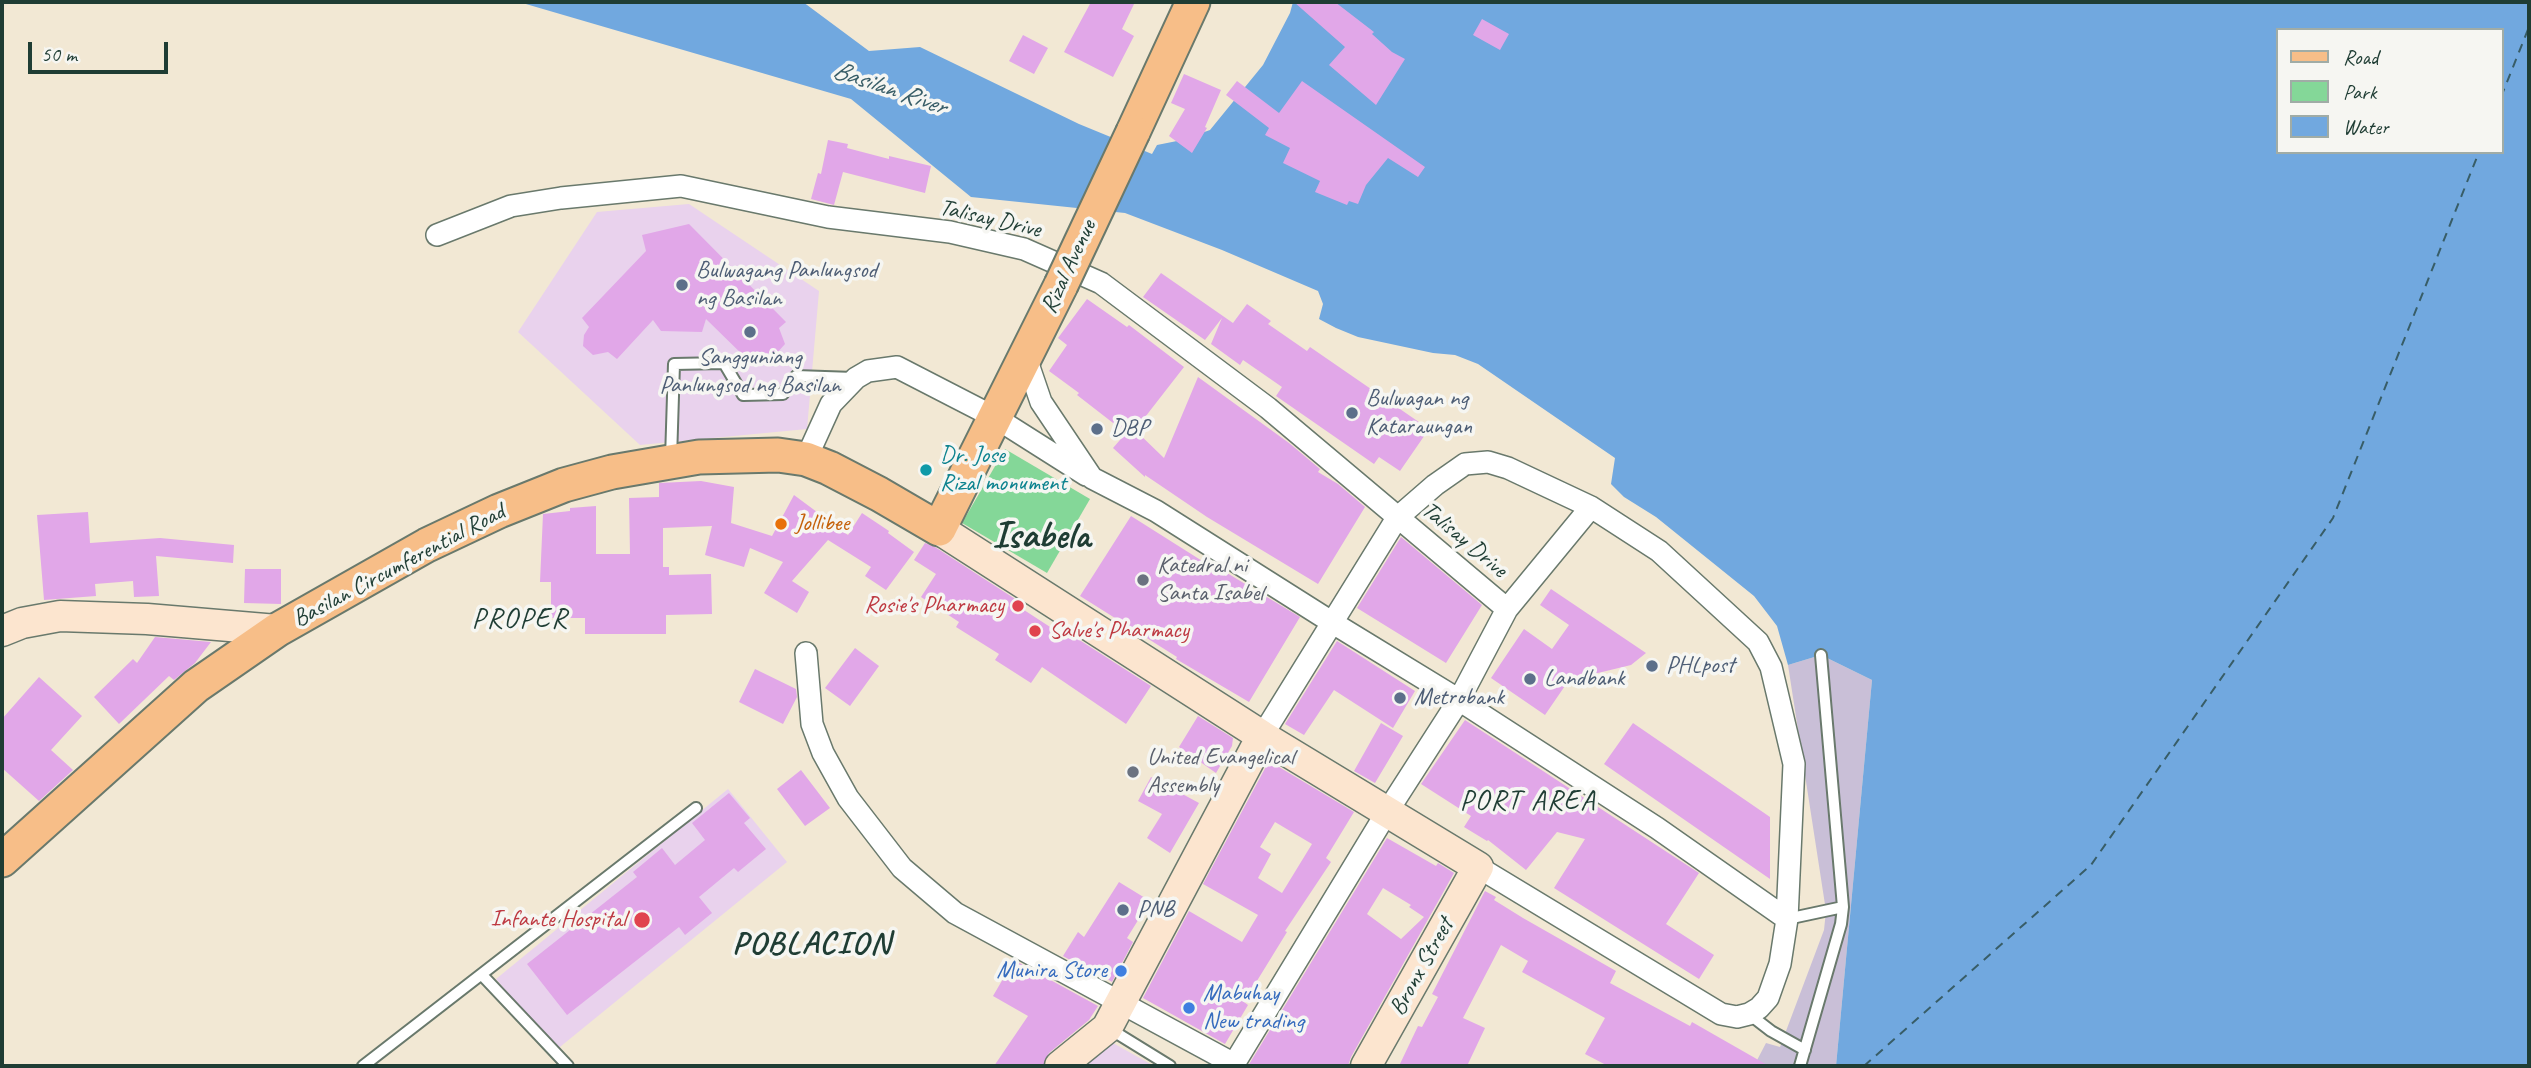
<!DOCTYPE html>
<html>
<head>
<meta charset="utf-8">
<style>
	body { margin:0 }
	#map { position:relative; width:2531px; height:1068px; overflow:hidden; background:#f2e8d4; font-family:Caveat,sans-serif }
	canvas { display:block }
	.frame { position:absolute; inset:0; border:4px solid #1f3d34; pointer-events:none }
	.legend { position:absolute; left:2276px; top:28px; width:228px; height:126px; box-sizing:border-box; background:#f6f6f2; border:2px solid #a0aca6; margin:0; padding:9px 12px; list-style:none; font-size:21px; color:#1f3d34 }
	.legend li { display:flex; align-items:center; gap:14px; height:35px }
	.legend b { width:35px; border:2px solid #a0aca6 }
	.scale { position:absolute; left:28px; top:42px; width:140px; height:32px; box-sizing:border-box; border:4px solid #1f3d34; border-top:0; padding-left:9px; font-size:21px; line-height:24px; white-space:nowrap; color:#1f3d34; -webkit-text-stroke:5px #f6f6f2; paint-order:stroke }
</style>
</head>
<body>
<div id="map">
<canvas width="2531" height="1068"></canvas>
<div class="frame"></div>
<ul class="legend">
<li><b style="height:9px;background:#f7be88"></b>Road</li>
<li><b style="height:19px;background:#84d798"></b>Park</li>
<li><b style="height:19px;background:#71a8df"></b>Water</li>
</ul>
<div class="scale">50 m</div>
</div>
<script>
const ctx = document.querySelector('canvas').getContext('2d');
ctx.lineJoin = 'round';
function fillPath(path, color) { ctx.fillStyle = color; ctx.fill(path, 'evenodd'); }
const poly = rows => new Path2D(rows.map(r => 'M' + r).join(''));
function strokePath(path, color, width, dash) { ctx.strokeStyle = color; ctx.lineWidth = width; ctx.lineCap = dash ? 'butt' : 'round'; ctx.setLineDash(dash || []); ctx.stroke(path); }
function drawText(font, color, halo, rows, align = 'center') {
  ctx.font = font + ' Caveat,sans-serif'; ctx.lineWidth = 7; ctx.setLineDash([]); ctx.textBaseline = 'middle'; ctx.strokeStyle = halo; ctx.fillStyle = color; for (const [text, x, y, turn = 0] of rows) {
    ctx.save(); ctx.translate(x, y); ctx.rotate((+turn || 0) * Math.PI / 180); ctx.textAlign = isNaN(turn) ? turn : align; if (halo) ctx.strokeText(text, 0, 0); ctx.fillText(text, 0, 0); ctx.restore();
  }
}
const built = poly([
	[689,204,819,291,807,429,640,445,518,332,597,212],
	[728,789,787,862,555,1051,496,979],
	[1113,1043,1154,1066,1082,1066]
]);
const industrial = poly([
	[1821,655,1872,680,1836,1066,1754,1066,1766,1043,1780,1047,1824,930,1826,911,1788,665]
]);
const green = poly([
	[1005,449,1090,499,1047,573,962,523]
]);
const water = poly([
	[519,2,803,2,869,51,920,47,1079,124,1152,154,1157,145,1182,140,1210,130,1263,65,1290,13,1293,2,2529,2,2529,1066,1836,1066,1872,680,1821,655,1788,665,1777,626,1754,596,1656,517,1624,497,1611,484,1615,458,1478,364,1455,355,1433,353,1358,337,1336,328,1319,319,1323,304,1318,291,1222,250,1125,213,971,197,851,99],
	[2277,30,2501,30,2501,152,2277,152]
]);
const ferry = poly([
	[2501,97,2529,27],
	[1864,1066,2091,865,2333,518,2479,152]
]);
const building = poly([
	[1091,2,1135,2,1122,29,1134,36,1113,77,1064,52],
	[1294,2,1335,2,1374,32,1372,34,1392,52,1405,59,1376,105,1329,65,1345,47],
	[1482,19,1509,34,1500,50,1473,35],
	[1023,35,1048,48,1034,74,1009,61],
	[1184,74,1221,90,1205,127,1207,128,1192,153,1169,136,1185,109,1171,103],
	[1237,81,1279,113,1302,81,1425,167,1418,177,1388,158,1366,185,1358,204,1349,201,1347,205,1315,192,1320,181,1283,163,1290,148,1265,135,1269,128,1226,95],
	[828,140,848,144,847,148,889,159,889,156,931,166,925,193,843,172,834,205,811,199,818,173,821,174],
	[689,224,786,322,779,328,785,344,776,354,758,352,749,361,706,319,702,332,661,331,653,320,617,359,608,352,593,355,583,346,584,335,589,327,582,318,646,251,642,235],
	[1161,273,1233,323,1247,304,1271,321,1268,324,1307,351,1310,347,1429,429,1400,471,1379,457,1374,464,1276,396,1282,387,1243,360,1240,365,1211,344,1222,318,1205,340,1143,297],
	[1087,299,1127,327,1129,325,1184,367,1135,430,1164,458,1198,377,1289,443,1320,469,1318,472,1338,484,1365,507,1318,584,1207,517,1145,475,1145,477,1113,448,1126,433,1077,395,1079,393,1049,371,1067,345,1058,338],
	[701,481,734,487,731,523,772,536,794,495,848,535,862,513,889,531,888,533,914,552,886,590,865,576,871,567,828,540,792,581,809,592,797,613,764,593,783,562,750,548,744,567,705,555,712,526,663,528,663,567,669,567,669,575,711,574,712,614,666,615,666,634,585,634,585,618,551,618,551,582,540,582,543,514,570,511,570,508,596,506,596,554,630,554,629,498,659,497,659,483],
	[88,512,90,543,160,538,234,545,233,563,156,556,159,596,134,597,133,581,95,584,96,596,44,600,37,515],
	[1131,516,1226,576,1227,573,1300,617,1249,702,1176,659,1177,657,1080,596],
	[1401,537,1482,605,1446,663,1357,608],
	[925,543,935,547,1026,606,1024,610,1064,636,1067,632,1151,686,1126,724,1042,667,1031,683,995,660,999,654,956,627,959,622,921,597,936,574,914,560],
	[245,569,281,569,281,604,244,603],
	[1551,589,1646,653,1631,665,1569,680,1545,715,1491,678,1524,629,1552,649,1569,625,1540,605],
	[155,637,211,642,195,663,174,680,169,676,119,724,94,697,133,659,137,663],
	[1337,641,1415,691,1393,728,1334,690,1304,735,1285,724],
	[855,648,879,666,850,706,825,688],
	[755,669,796,689,797,697,783,724,739,702],
	[39,677,82,716,51,750,73,770,39,801,2,768,2,719],
	[1198,716,1233,738,1232,746,1216,773,1179,747],
	[1465,720,1699,873,1666,924,1714,955,1699,979,1554,888,1585,839,1557,832,1526,870,1488,840,1487,841,1464,827,1471,816,1421,784],
	[1381,723,1403,736,1375,783,1354,771],
	[1633,723,1770,817,1770,879,1604,764],
	[1269,761,1354,812,1326,858,1331,862,1285,931,1287,932,1244,1002,1248,1005,1225,1044,1143,998,1189,911,1242,942,1258,915,1203,884],
	[1275,822,1312,844,1282,893,1258,878,1271,854,1260,847],
	[801,770,830,808,805,826,777,789],
	[1151,777,1199,803,1170,853,1147,838,1162,814,1138,801],
	[729,793,750,818,744,823,766,849,738,872,734,868,699,897,712,913,685,935,679,927,567,1015,527,964,637,877,633,872,662,848,675,865,705,840,692,823],
	[1387,838,1436,866,1438,863,1454,873,1351,1057,1348,1066,1248,1066],
	[1383,888,1411,905,1409,907,1424,917,1401,939,1367,914],
	[1119,882,1150,901,1127,938,1133,942,1112,982,1088,966,1086,969,1063,956,1078,932,1084,937],
	[1485,891,1496,897,1494,900,1523,918,1616,971,1610,983,1690,1026,1692,1022,1769,1066,1608,1066,1585,1054,1605,1018,1522,972,1528,961,1501,945,1463,1018,1485,1028,1467,1066,1399,1066,1418,1026,1422,1027,1438,997,1432,994],
	[1014,960,1098,1006,1089,1020,1049,1053,1043,1066,994,1066,1028,1016,993,996]
]);
const lane = poly([
	[671,459,674,364,724,363,743,395,783,394,796,376,854,378],
	[1787,919,1843,907],
	[482,975,568,1066],
	[1749,1014,1771,1031,1805,1050],
	[1110,1029,1170,1066],
	[363,1066,696,808],
	[1800,1066,1841,924,1843,907,1821,655]
]);
const street = poly([
	[437,235,511,206,561,198,681,186,828,217,950,232,1024,249,1101,283,1268,408,1507,609],
	[1026,358,1041,402,1092,478,1156,511,1333,623,1459,700,1657,828,1787,919],
	[806,459,831,404,856,378,868,371,897,367,996,418,1086,475],
	[806,653,812,724,823,753,848,798,902,868,955,913,1234,1064,1387,812,1459,700,1507,609,1591,507],
	[1262,736,1397,518,1435,485,1465,464,1488,462,1508,468,1591,507,1659,551,1758,642,1771,667,1794,764,1787,919,1780,964,1768,998,1759,1008,1749,1014,1737,1017,1721,1014,1478,867]
]);
const secondary = poly([
	[939,529,1262,736,1478,867,1366,1066],
	[2,631,22,623,60,616,147,619,277,630],
	[1060,1066,1107,1028,1262,736]
]);
const primary = poly([
	[1133,132,1193,2],
	[2,860,196,686,277,630,427,545,499,511,564,485,612,472,699,457,778,455,806,459,829,468,879,494,939,529,1061,285]
]);
const primaryBridge = poly([
	[1061,285,1133,132]
]);
const markers = [
	[682,285,7,"#5c6f8a"],
	[750,332,7,"#5c6f8a"],
	[1352,413,7,"#5c6f8a"],
	[1097,429,7,"#5c6f8a"],
	[926,470,7,"#0f9aa8"],
	[781,524,7,"#e8710a"],
	[1143,580,7,"#6b7280"],
	[1018,606,7,"#e0444e"],
	[1035,631,7,"#e0444e"],
	[1652,666,7,"#5c6f8a"],
	[1530,679,7,"#5c6f8a"],
	[1400,698,7,"#5c6f8a"],
	[1133,772,7,"#6b7280"],
	[1123,910,7,"#5c6f8a"],
	[642,920,9,"#e0444e"],
	[1121,971,7,"#3f7fe0"],
	[1189,1008,7,"#3f7fe0"]
];
const streetNames = [
	["Talisay Drive",990,219,13],
	["Rizal Avenue",1069,267,-65],
	["Talisay Drive",1464,540,40],
	["Basilan Circumferential Road",399,566,-28],
	["Bronx Street",1422,967,-61]
];
const serviceNames = [
	["Bulwagang Panlungsod",696,271],
	["ng Basilan",696,299],
	["Sangguniang",750,358,"center"],
	["Panlungsod ng Basilan",750,386,"center"],
	["Bulwagan ng",1366,399],
	["Kataraungan",1366,427],
	["DBP",1111,429],
	["PHLpost",1666,666],
	["Landbank",1544,679],
	["Metrobank",1414,698],
	["PNB",1137,910]
];
const cultureNames = [
	["Dr. Jose",940,456],
	["Rizal monument",940,484]
];
const foodNames = [
	["Jollibee",795,524]
];
const worshipNames = [
	["Katedral ni",1157,566],
	["Santa Isabel",1157,594],
	["United Evangelical",1147,758],
	["Assembly",1147,786]
];
const healthNames = [
	["Rosie's Pharmacy",1004,606],
	["Salve's Pharmacy",1049,631,"left"],
	["Infante Hospital",626,920]
];
const shopNames = [
	["Munira Store",1107,971],
	["Mabuhay",1203,994,"left"],
	["New trading",1203,1022,"left"]
];
const waterNames = [
	["Basilan River",889,89,19]
];
const quarterNames = [
	["PROPER",520,620],
	["PORT AREA",1528,802]
];
const districtNames = [
	["POBLACION",812,945]
];
const townNames = [
	["Isabela",1041,537]
];
fillPath(built, '#e9d2ed');
fillPath(industrial, '#c9bfd7');
fillPath(green, '#84d798');
fillPath(water, '#71a8df');
strokePath(ferry, '#385d67', 2, [9, 7]);
fillPath(building, '#e1a7e8');
strokePath(lane, '#69796c', 14);
strokePath(street, '#69796c', 24);
strokePath(secondary, '#69796c', 33);
strokePath(primary, '#69796c', 37);
strokePath(lane, '#fff', 10);
strokePath(street, '#fff', 21);
strokePath(secondary, '#fce5cf', 30);
strokePath(primary, '#f7be88', 33);
strokePath(primaryBridge, '#69796c', 37, []);
strokePath(primaryBridge, '#f7be88', 33);
for (const [x, y, r, color] of markers) { const dot = new Path2D(); dot.arc(x, y, r, 0, 2 * Math.PI); ctx.fillStyle = color; ctx.fill(dot); strokePath(dot, '#f6f6f2', 2.5); }
drawText('24px', '#1f3d34', '#f6f6f2', streetNames);
drawText('24px', '#4e5e75', '#f6f6f2', serviceNames, 'left');
drawText('24px', '#0d838f', '#f6f6f2', cultureNames, 'left');
drawText('24px', '#c56008', '#f6f6f2', foodNames, 'left');
drawText('24px', '#5b616d', '#f6f6f2', worshipNames, 'left');
drawText('24px', '#be3a42', '#f6f6f2', healthNames, 'right');
drawText('24px', '#366cbe', '#f6f6f2', shopNames, 'right');
drawText('italic 26px', '#385d67', '#f6f6f2', waterNames);
ctx.letterSpacing = '2px';
drawText('28px', '#1f3d34', '#f6f6f2', quarterNames);
ctx.letterSpacing = '0px';
ctx.letterSpacing = '2px';
drawText('bold 32px', '#1f3d34', '#f6f6f2', districtNames);
ctx.letterSpacing = '0px';
drawText('bold 38px', '#1f3d34', '#f6f6f2', townNames);
</script>
</body>
</html>
